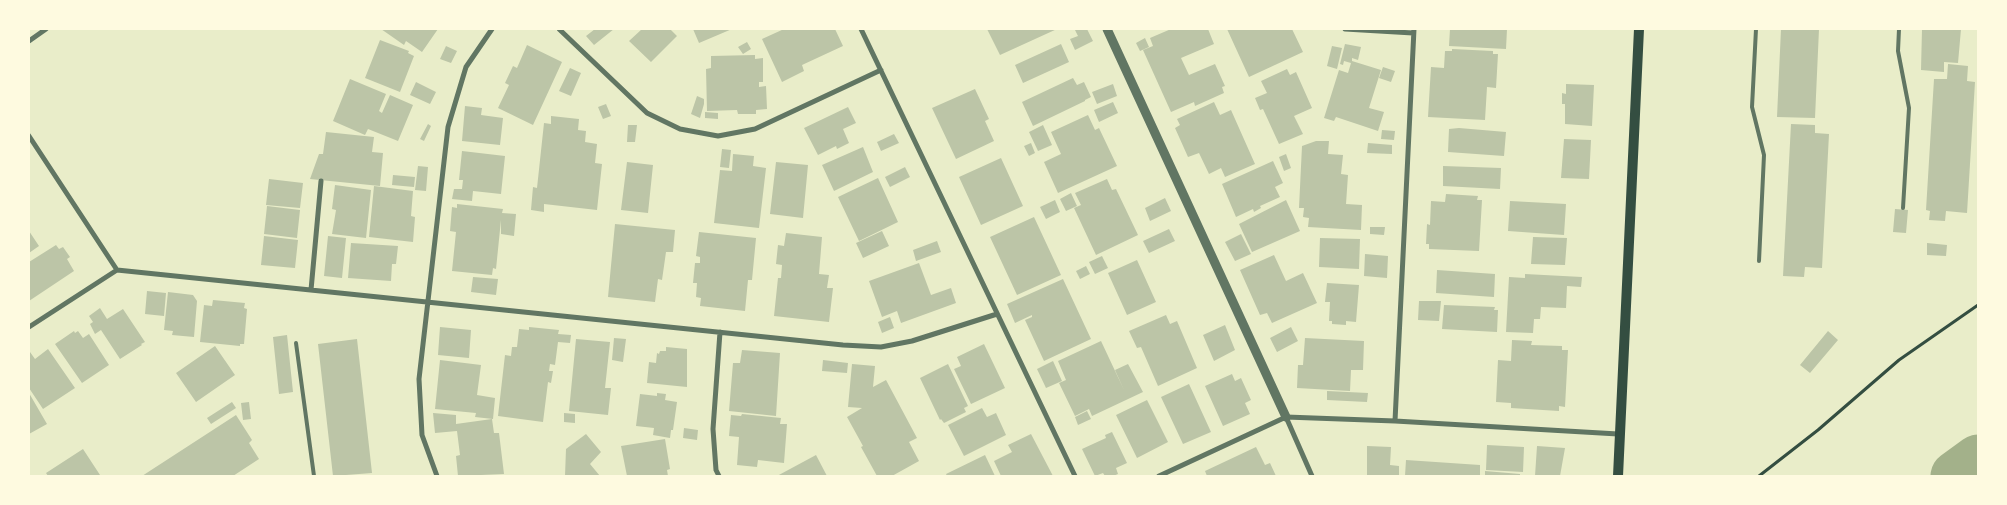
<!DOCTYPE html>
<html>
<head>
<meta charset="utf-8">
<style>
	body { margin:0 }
	#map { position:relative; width:2007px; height:505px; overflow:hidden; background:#e9edc9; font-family:"Libre Baskerville",serif }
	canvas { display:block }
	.frame { position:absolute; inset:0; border:30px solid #fefae0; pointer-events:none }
</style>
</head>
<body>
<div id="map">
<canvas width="2007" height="505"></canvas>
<div class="frame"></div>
</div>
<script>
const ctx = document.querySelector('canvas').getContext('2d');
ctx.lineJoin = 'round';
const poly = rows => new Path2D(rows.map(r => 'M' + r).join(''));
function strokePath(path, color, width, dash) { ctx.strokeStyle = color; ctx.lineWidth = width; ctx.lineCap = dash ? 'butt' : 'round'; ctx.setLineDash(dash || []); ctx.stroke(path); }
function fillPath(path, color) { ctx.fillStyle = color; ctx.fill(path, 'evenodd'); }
const river = poly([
	[1956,476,1978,460]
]);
const building = poly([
	[381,29,438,29,422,52,406,41,404,45],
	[595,29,614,29,594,45,586,36],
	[642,29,670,29,677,36,651,62,629,41],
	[693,29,732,29,699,43],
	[784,29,835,29,843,46,802,65,804,71,782,82,762,39],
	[987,29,1057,29,1000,55],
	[1079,29,1087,29,1093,41,1075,50,1070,39,1078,36,1075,30],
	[1171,29,1208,29,1214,44,1181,58,1189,75,1215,64,1225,86,1222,87,1224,93,1195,106,1194,102,1171,112,1143,50,1153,46,1150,38],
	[1227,29,1292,29,1303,52,1249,77],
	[1450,29,1507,29,1506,49,1449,46],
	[1781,29,1819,29,1815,118,1777,117],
	[1922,29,1961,29,1958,63,1944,62,1944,72,1921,70],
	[1145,38,1149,47,1140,51,1136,43],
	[380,40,409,51,408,53,414,56,400,92,365,78],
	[747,42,751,49,743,54,738,47],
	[1061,44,1069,62,1023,83,1015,65],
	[1345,44,1361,47,1358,60,1352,58,1352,61,1381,70,1369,108,1384,112,1378,131,1336,117,1334,121,1324,118,1339,70,1348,73,1351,63,1344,61,1343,65,1340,64],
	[527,45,562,62,533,125,498,108,509,85,505,83,513,66,517,68],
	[446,46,457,51,451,63,440,59],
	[1332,46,1342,48,1337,69,1327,66],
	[1452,49,1493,51,1493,54,1498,54,1496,88,1487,87,1485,120,1428,117,1431,67,1444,68,1445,51,1452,51],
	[755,55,755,59,763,58,763,82,759,82,759,87,766,86,767,109,756,110,756,114,738,114,737,110,707,111,706,69,711,68,711,56],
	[1948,64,1968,66,1967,81,1975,82,1967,213,1946,211,1945,221,1929,220,1930,211,1926,210,1934,79,1947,79],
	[1383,67,1395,71,1391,82,1379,78],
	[570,68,581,73,571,96,559,91],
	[1287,69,1290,75,1296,72,1312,108,1294,116,1303,134,1279,144,1263,109,1260,110,1255,98,1267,93,1261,81],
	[1073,78,1077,85,1084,82,1091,97,1085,100,1085,101,1033,126,1022,102],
	[350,79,386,94,379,111,382,113,390,95,413,105,398,141,368,129,365,135,333,121],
	[416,82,436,92,430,104,410,95],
	[1113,84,1117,96,1097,104,1092,92],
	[1566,84,1594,85,1592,126,1565,124,1565,104,1562,104,1562,93,1566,94],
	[975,89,989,119,985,121,994,141,956,159,932,108],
	[697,96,704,99,704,104,700,118,691,114],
	[1113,102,1118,113,1099,122,1094,110],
	[1214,102,1220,115,1231,110,1255,164,1225,177,1221,168,1209,174,1199,153,1188,157,1175,128,1180,125,1177,119],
	[606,104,611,116,603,119,598,107],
	[465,106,482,108,481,115,503,118,500,145,462,141],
	[848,107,856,123,843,129,849,143,837,149,836,146,818,155,804,128],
	[705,112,718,113,718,119,705,118],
	[1088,115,1095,130,1099,128,1117,166,1058,193,1044,162,1061,154,1051,132],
	[551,116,579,119,578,130,586,131,585,142,597,144,595,163,602,164,597,210,544,204,544,212,531,210,533,187,537,188,544,123,551,124],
	[428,124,431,126,424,141,420,139],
	[1791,124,1815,125,1815,133,1829,134,1822,268,1805,267,1804,277,1783,276],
	[628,125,637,125,635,142,627,142],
	[1043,125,1052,145,1038,151,1029,132],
	[1459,128,1506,132,1504,156,1448,152,1449,129],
	[1382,130,1395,131,1394,140,1381,139],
	[326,132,374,137,372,152,383,153,380,186,310,179,319,154,323,154],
	[894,134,899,143,881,151,877,142],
	[1564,139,1591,140,1589,179,1561,178],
	[1316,141,1329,141,1328,154,1343,155,1341,174,1348,175,1346,204,1362,205,1361,230,1308,227,1309,218,1303,217,1304,208,1299,208,1302,146],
	[1031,143,1035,153,1029,156,1024,146],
	[1368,143,1392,145,1392,154,1367,153],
	[863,147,873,172,834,191,822,165],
	[722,149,731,150,729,168,720,167],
	[462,151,505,156,501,194,473,191,472,201,452,199,454,189,462,189,463,180,459,180],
	[733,154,754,156,753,166,766,168,759,228,714,223,720,170,732,171],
	[1286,154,1291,168,1284,171,1279,157],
	[1001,158,1023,206,981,225,959,177],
	[1273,161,1283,183,1275,187,1280,197,1260,206,1261,208,1254,212,1253,209,1236,217,1222,184],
	[627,162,653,165,648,213,621,210],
	[776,162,808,165,803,218,770,214],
	[418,166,428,167,426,191,415,190],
	[1443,166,1501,168,1500,189,1443,186],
	[905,167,910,177,890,187,885,177],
	[393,175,415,177,414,187,392,185],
	[878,178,898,222,859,241,838,197],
	[269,179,303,183,300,208,266,205],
	[1107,179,1112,190,1116,189,1138,235,1096,255,1074,208,1081,205,1075,193],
	[335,185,371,190,366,238,332,234,336,210,332,209],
	[374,186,413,191,411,216,415,217,413,242,369,237],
	[1071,193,1077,206,1066,211,1060,199],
	[1446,194,1478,196,1477,200,1482,200,1479,251,1429,249,1429,244,1426,244,1427,224,1430,225,1431,201,1445,202],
	[1165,198,1171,211,1150,221,1145,208],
	[1055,200,1060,212,1046,219,1040,207],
	[1286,200,1300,231,1252,252,1239,224],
	[1510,201,1566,204,1564,235,1508,231],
	[457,204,503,209,502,213,516,214,514,236,501,234,501,220,496,269,493,268,492,275,452,271,456,232,450,231,452,207,457,208],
	[267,206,300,210,297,238,264,234],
	[1895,209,1908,210,1906,233,1893,232],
	[1034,217,1061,275,1017,295,990,237],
	[615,224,675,230,673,252,666,252,662,280,658,279,655,302,608,297],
	[1370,227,1385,227,1384,235,1370,234],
	[1169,229,1175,241,1149,253,1143,241],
	[29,231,39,246,29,253],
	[882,231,889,246,863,258,856,243],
	[699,232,756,238,752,280,748,280,745,311,700,306,701,298,696,297,697,283,693,283,695,263,700,263,700,257,696,256],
	[786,233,822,237,819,274,829,275,827,288,833,288,829,322,774,316,778,278,781,278,782,265,776,264,778,245,784,246],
	[1241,234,1251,254,1235,261,1225,242],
	[264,236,298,240,295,268,261,265],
	[328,236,346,238,342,278,324,276],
	[1533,237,1567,238,1565,265,1531,264],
	[1320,238,1360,239,1359,269,1319,267],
	[937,241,941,252,916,261,913,250],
	[351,243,398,246,396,264,392,264,391,281,348,278],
	[1927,243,1947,245,1946,256,1927,255],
	[56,245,59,249,63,247,70,257,67,259,74,271,29,301,29,262],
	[1365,254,1388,256,1387,278,1364,276],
	[1274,255,1286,281,1303,273,1317,303,1272,323,1267,313,1260,315,1240,270],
	[1102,256,1108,268,1095,274,1089,262],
	[1137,260,1156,302,1127,315,1108,273],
	[919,263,931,295,951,288,956,303,901,323,897,311,882,317,869,281],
	[1086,266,1090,274,1080,279,1076,271],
	[1437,270,1495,274,1494,297,1436,293],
	[1525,274,1582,277,1581,287,1567,286,1566,308,1541,307,1540,319,1534,319,1533,333,1506,332,1509,277,1525,278],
	[473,277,498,279,496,295,471,292],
	[1063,279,1091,339,1044,361,1025,320,1032,317,1032,315,1015,323,1007,304],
	[1327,283,1359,285,1356,322,1346,321,1346,325,1332,324,1332,321,1329,321,1330,302,1325,302],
	[147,291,166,293,164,316,145,314],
	[168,292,193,295,197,301,194,337,172,335,173,331,164,330],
	[213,300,245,303,244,308,247,309,244,344,240,344,240,346,200,342,204,305,212,306],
	[1419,301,1441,301,1439,321,1418,320],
	[1444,305,1495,307,1494,310,1498,310,1497,332,1442,329],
	[100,308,107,319,123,309,145,342,141,344,142,345,120,359,101,330,95,334,90,324,93,322,89,316],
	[1166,315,1170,324,1177,321,1197,368,1158,386,1141,347,1137,348,1129,331],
	[890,317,894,328,882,333,878,322],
	[1225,325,1235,350,1214,361,1203,335],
	[440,327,471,330,469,358,438,355],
	[529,327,559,330,558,334,571,335,570,343,558,342,555,365,550,364,549,371,553,371,551,383,548,382,543,422,498,416,505,355,511,356,512,347,517,347,519,329,529,330],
	[1291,327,1298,341,1277,352,1270,338],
	[74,331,75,333,78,331,83,338,89,334,109,365,82,383,55,344],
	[1828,331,1838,340,1810,373,1800,365],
	[287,335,293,392,279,394,273,337],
	[614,338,626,339,623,362,612,360],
	[1305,338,1364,341,1363,370,1351,370,1350,391,1297,388,1298,365,1303,365],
	[357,339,372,473,333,476,318,344],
	[576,339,610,342,605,388,611,388,608,415,569,411],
	[1512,340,1532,341,1531,345,1562,346,1562,350,1568,350,1565,407,1559,406,1559,411,1511,408,1511,403,1496,402,1498,360,1511,361],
	[1101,341,1124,390,1115,370,1128,364,1143,392,1092,416,1089,409,1075,416,1059,383,1066,380,1058,361],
	[984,344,1005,388,971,404,954,369,961,366,957,357],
	[215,346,235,375,196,402,176,373],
	[666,347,687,349,687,387,647,383,649,362,656,363,657,353,659,354,660,351,666,351],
	[48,349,75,388,43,409,29,388,29,353,30,352,35,359],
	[742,350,780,353,776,416,729,411,733,363,740,363],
	[440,360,481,365,477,395,495,398,493,419,475,417,476,413,435,409],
	[823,360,848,363,847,373,822,371],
	[1053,361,1062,381,1046,388,1037,369],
	[852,364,875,366,873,387,886,380,917,438,909,442,919,461,892,476,877,476,861,447,863,446,847,417,862,408,848,407],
	[948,364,968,406,964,408,966,412,944,423,941,419,940,420,920,378],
	[1232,374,1235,381,1241,378,1251,400,1245,403,1250,414,1223,426,1205,386],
	[1189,384,1211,432,1183,444,1161,397],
	[1327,391,1368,393,1367,402,1327,400],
	[29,393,47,424,29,434],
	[657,393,666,394,665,400,677,402,673,430,671,430,670,438,653,435,654,428,636,426,640,394,657,396],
	[1147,400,1168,442,1137,458,1116,415],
	[232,402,236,408,211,424,207,418],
	[249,402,251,419,243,420,241,403],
	[982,408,987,417,996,413,1006,435,964,456,948,425],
	[1087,411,1091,419,1078,425,1075,417],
	[433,413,456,415,456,424,492,419,494,433,499,433,504,474,458,476,456,456,460,455,457,431,435,433],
	[564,413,575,414,575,423,564,422],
	[742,414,781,418,780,424,787,424,784,463,758,460,757,467,737,465,739,437,729,436,731,415,741,416],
	[236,415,252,440,249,443,259,459,233,476,142,476],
	[684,428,698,430,697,440,683,438],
	[1112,432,1127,463,1116,468,1118,474,1113,476,1105,476,1103,473,1095,476,1082,449,1106,438,1105,435],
	[586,434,601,452,590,464,600,476,565,476,566,449],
	[1031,434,1053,476,1001,476,994,461,1012,452,1008,445],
	[665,439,670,469,667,470,668,476,627,476,621,446],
	[1487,445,1524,447,1523,472,1486,470],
	[1367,446,1391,447,1390,465,1399,466,1399,476,1367,476],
	[1537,446,1565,448,1560,476,1535,476],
	[1256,447,1265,465,1270,463,1276,476,1207,476,1205,471],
	[83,449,100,475,48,476,46,473],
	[816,455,827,476,777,476],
	[985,455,995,476,947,476,946,474],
	[1406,460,1480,465,1480,476,1405,476],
	[1485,471,1520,474,1520,476,1485,476]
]);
const path = poly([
	[1759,476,1818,430,1899,360,1978,305]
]);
const service = poly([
	[1756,29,1752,107,1764,155,1759,261],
	[1899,29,1898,51,1909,108,1903,208],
	[296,343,314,476]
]);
const minor = poly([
	[559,29,647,113,680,129,718,136,755,129,881,70],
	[861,29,1075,476],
	[1345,29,1413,33],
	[29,41,46,29],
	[29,136,117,270],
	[311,290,321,181],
	[29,327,117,270,843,345,881,347,912,341,997,314],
	[1286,417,1312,476],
	[1395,421,1414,29],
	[437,476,422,435,419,379,448,127,466,67,492,29],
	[719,476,716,470,713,429,720,332],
	[1159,476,1286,417,1395,421,1618,434]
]);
const tertiary = poly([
	[1107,29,1286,417]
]);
const secondary = poly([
	[1618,476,1639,29]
]);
strokePath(river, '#a3b18a', 51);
fillPath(building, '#bcc5a7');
strokePath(path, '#344e41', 3);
strokePath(service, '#617663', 4);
strokePath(minor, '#617663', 5);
strokePath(tertiary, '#617663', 9);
strokePath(secondary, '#344e41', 10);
</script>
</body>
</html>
